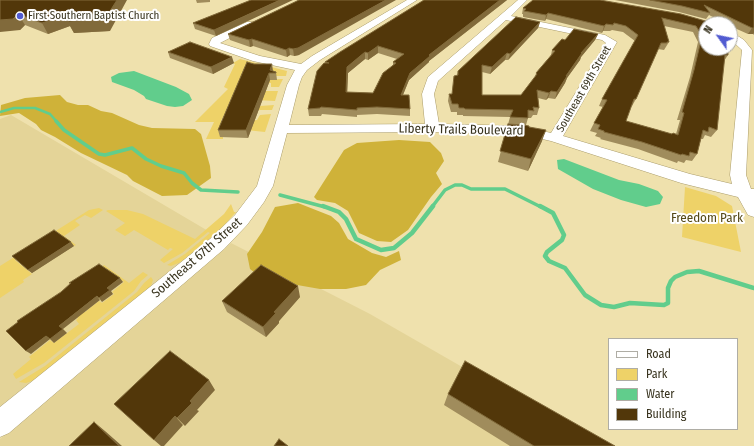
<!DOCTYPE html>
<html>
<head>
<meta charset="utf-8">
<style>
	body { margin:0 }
	#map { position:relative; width:754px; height:446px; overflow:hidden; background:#efe1ad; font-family:"Fira Sans Condensed",sans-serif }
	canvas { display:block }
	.legend { position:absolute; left:608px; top:338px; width:130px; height:92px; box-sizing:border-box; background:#fff; border:1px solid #afada5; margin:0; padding:5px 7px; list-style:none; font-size:12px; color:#38331e }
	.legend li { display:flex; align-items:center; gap:8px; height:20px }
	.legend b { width:20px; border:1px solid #afada5 }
	.north { position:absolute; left:698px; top:16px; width:40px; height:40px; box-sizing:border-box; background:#fff; border:1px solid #afada5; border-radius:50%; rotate:303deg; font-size:11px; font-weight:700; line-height:16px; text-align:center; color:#38331e }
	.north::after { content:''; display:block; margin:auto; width:14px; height:18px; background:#515bd1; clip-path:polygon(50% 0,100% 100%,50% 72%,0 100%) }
</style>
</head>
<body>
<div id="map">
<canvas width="754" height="446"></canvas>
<ul class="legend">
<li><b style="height:5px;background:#fff"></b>Road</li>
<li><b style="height:11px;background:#eed268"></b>Park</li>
<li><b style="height:11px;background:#61cd8c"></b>Water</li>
<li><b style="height:11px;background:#52370a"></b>Building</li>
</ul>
<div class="north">N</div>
</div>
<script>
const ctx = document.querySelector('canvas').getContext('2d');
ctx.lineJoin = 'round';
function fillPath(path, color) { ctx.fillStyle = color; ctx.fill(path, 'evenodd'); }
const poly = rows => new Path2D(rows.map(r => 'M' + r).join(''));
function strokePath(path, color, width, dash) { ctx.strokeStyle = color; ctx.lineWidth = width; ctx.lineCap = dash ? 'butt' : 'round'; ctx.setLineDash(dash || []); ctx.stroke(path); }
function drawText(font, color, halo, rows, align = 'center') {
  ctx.font = font + ' "Fira Sans Condensed",sans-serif'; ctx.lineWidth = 4; ctx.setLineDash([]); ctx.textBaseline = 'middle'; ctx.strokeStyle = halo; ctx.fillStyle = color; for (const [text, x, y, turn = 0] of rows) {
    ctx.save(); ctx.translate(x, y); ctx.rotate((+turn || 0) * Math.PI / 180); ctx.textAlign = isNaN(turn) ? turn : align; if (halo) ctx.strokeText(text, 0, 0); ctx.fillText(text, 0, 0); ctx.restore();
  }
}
const built = poly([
	[11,115,215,235,0,409,0,119],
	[231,243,370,314,464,368,586,446,0,446,0,439]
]);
const green = poly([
	[240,59,287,71,286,76,276,76,276,72,244,80,283,79,279,87,271,87,271,83,269,83,265,91,278,91,275,101,256,100,260,106,274,105,272,110,257,110,224,115,221,121,248,121,257,120,260,115,271,114,265,132,246,130,220,137,223,137,223,139,206,139,214,122,195,122,228,89,224,87,235,64,233,63],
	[685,187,716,196,732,206,741,252,682,237],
	[231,204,234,212,236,212,220,230,181,262,171,266,167,265,185,254,210,233,208,232,182,253,164,263,160,260,173,249,170,248,168,250,134,230,125,236,115,230,125,223,106,211,108,210,127,210,143,214,195,239,224,214],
	[99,208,103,210,91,218,85,215,75,221,80,225,64,236,76,245,74,246,57,234,15,260,32,274,23,280,24,282,0,298,0,266,89,210],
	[104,265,129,283,143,272,148,275,141,281,134,291,44,363,16,379,13,374,31,359,29,357,50,340,54,343,79,324,76,320,78,318,55,300,62,295,85,312,99,301,102,303,114,294,112,292,124,282,102,267],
	[151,277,153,280,151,286,35,380,26,383,19,382,45,366,137,292,144,283]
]);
const forest = poly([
	[60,95,67,102,78,105,88,105,101,111,112,113,139,125,152,128,195,129,201,134,210,166,211,178,187,195,162,196,133,181,127,175,81,153,55,137,41,130,36,124,19,113,0,116,1,105,25,98],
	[399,140,430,142,441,153,444,161,436,173,442,184,431,197,408,230,391,242,377,241,359,233,348,211,335,203,317,200,314,197,344,150,357,143],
	[298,203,331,216,339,223,348,239,372,253,386,257,399,251,401,260,380,270,366,285,346,289,320,289,263,279,250,269,247,254,262,232,275,207]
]);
const water = poly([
	[134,71,176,87,189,94,192,100,183,106,175,107,167,106,146,99,144,96,134,90,112,82,111,77,119,73],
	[564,159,619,180,639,184,658,191,663,197,660,204,646,207,621,200,593,189,558,169,557,160]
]);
const streamFar2 = poly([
	[0,112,14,108,35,108,50,114,57,122]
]);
const streamFar1 = poly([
	[56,121,64,130,99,154,105,155,132,148,146,159,161,166,184,173,192,183,201,190,238,192],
	[280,195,325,207],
	[432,207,445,190,455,185,462,185,471,189,505,189,541,207]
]);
const stream = poly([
	[323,206,339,212,346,219,356,239,381,250,394,248,412,233,433,206],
	[540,206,553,213,564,235,562,240,547,252,545,256,549,261,565,268,585,295,601,305,614,307,630,303,664,305,668,303,668,288,671,281,675,277,687,272,699,271,754,288]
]);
const minor = poly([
	[407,0,417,0,320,60,307,70,302,77,299,85,289,125,425,124,422,94,428,77,518,0,527,0,511,16,605,35,617,42,563,136,690,174,732,184,730,175,742,50,730,39,730,31,744,40,752,50,746,175,751,189,754,189,754,217,748,215,738,197,681,183,551,141,521,134,433,132,287,133,273,186,264,202,247,225,224,249,9,433,0,437,0,407,210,239,235,215,257,186,287,85,295,70,253,61,210,46,209,44,212,38,247,22,253,22,255,24,253,26,220,43,260,56,301,64,312,56,407,0],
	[506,20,602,40,606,43,551,133,521,126,439,124,434,94,438,81,506,20]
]);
const wall = poly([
	[0,0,110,31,74,33,70,26,48,34,25,25,20,30],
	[196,0,210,0,210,2,197,3],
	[251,0,216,36,195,29,193,23],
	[299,0,299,55,294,56,290,55,287,57,253,46,250,47,230,40,228,34],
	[424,0,507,0,429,61,429,62,409,80,403,95,410,109,410,116,377,114,357,115,357,117,322,114,321,116,309,116,308,109,326,63,325,62],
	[378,53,397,59,393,62,393,65,373,93,347,92,348,73,365,59,368,60],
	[615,0,754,0,754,35,753,34,748,34,730,26,730,24,727,24,709,15,706,19,679,12],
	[523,8,709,22,728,55,724,61,717,130,711,137,705,135,703,139,701,139,697,154,692,161,686,160,684,163,678,161,677,163,638,149,600,139,601,138,595,136,597,133,590,131,594,123,603,107,599,106,602,99,635,41,623,32,612,30,610,31,603,31,602,33,546,19,545,21,523,17,523,14,522,14],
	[664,26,693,32,698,42,690,77,677,120,680,120,676,134,673,133,672,134,626,121,631,106,632,106,636,99,658,49,664,50,669,42],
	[540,22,538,28,508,60,505,60,490,74,482,72,482,95,521,95,535,77,536,73,551,55,552,50,565,40,598,34,595,40,581,57,580,60,567,78,565,83,555,99,548,98,546,100,538,98,539,108,537,115,533,115,531,118,528,118,526,125,542,141,528,171,498,162,510,117,463,116,463,115,457,115,457,112,451,112,448,101,449,94,452,94,457,75,458,71],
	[168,52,234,63,213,74,170,58],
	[247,62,276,72,277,80,270,80,248,138,220,137,218,130],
	[74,246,32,273,12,256],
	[300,297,279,321,279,323,266,337,227,312,222,301],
	[448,394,615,446,510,446,444,405]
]);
const shadedWall = poly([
	[117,0,127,0,110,31,74,33,70,26,48,34,42,23,76,12],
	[280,0,293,0,216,36,214,30],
	[386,0,396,0,299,55,294,56,293,49],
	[500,0,507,0,429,61,429,62,409,80,400,102,401,95,410,73,429,55],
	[548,13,546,19,545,21,546,15],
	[18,14,25,25,20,30,0,32,0,20],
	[540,22,538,28,508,60,510,54],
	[606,24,603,31,602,33,604,26],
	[752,28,754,28,754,33,753,34,748,34],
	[598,34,595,40,581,57,580,60,567,78,565,83,555,99,557,92,566,76,581,53],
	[252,39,253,46,250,47,249,40],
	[378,46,378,53,368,60,368,53],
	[289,48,290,55,287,57,286,50],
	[365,52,365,59,348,73,347,99,346,92,347,67],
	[507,53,505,60,490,74,492,67],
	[232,57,234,63,213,74,211,67],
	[272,64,273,71,270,70],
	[269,73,270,80,248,138,246,130],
	[551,91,548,98,546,100,549,93],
	[546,130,542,141,528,171,531,159],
	[71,242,74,246,32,273,28,270],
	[120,278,123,282,111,291,113,294,102,302,99,298,107,288],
	[298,286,300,297,279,321,279,323,266,337,263,327,274,312],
	[97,296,100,300,63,329,67,333,54,343,50,339,59,326],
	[46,336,50,339,31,354,26,351],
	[209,380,215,390,197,410,199,411,185,426,177,418,190,401],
	[175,416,183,425,164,446,161,446,154,440],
	[94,422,105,431,122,446,119,446]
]);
const building = poly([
	[0,0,117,0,105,19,68,22,76,12,42,23,18,14,13,19,0,20,0,0],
	[251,0,280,0,214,30,193,23,251,0],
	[299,0,386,0,298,48,293,49,289,48,286,50,252,39,249,40,228,34,299,0],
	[424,0,500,0,429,55,430,56,410,73,401,95,409,95,410,109,377,107,357,108,357,110,321,107,320,108,308,109,317,71,324,63,329,63,325,62,340,52,424,0],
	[378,46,404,54,393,62,396,63,383,73,373,93,346,92,347,67,365,52,368,53,378,46],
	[533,0,600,0,681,14,709,22,711,19,714,19,717,24,706,24,706,48,728,48,728,55,725,55,717,130,709,127,708,132,703,130,697,154,690,152,689,156,682,154,681,155,642,142,604,132,604,131,598,129,600,125,594,123,607,100,602,99,638,35,626,26,614,23,613,25,606,24,604,26,548,13,546,15,524,11,526,9,523,8,533,0],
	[662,18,696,26,702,36,694,70,682,112,684,113,678,135,673,133,672,134,626,121,634,99,636,99,661,43,667,43,667,42,669,42,662,18],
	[650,0,754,0,754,28,752,28,704,5,710,13,682,6,650,0],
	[516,17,540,22,510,54,507,53,492,67,482,65,482,95,521,95,537,74,536,73,555,51,552,50,562,39,565,40,574,29,598,34,581,53,582,53,566,76,567,76,557,92,551,91,549,93,537,90,539,108,533,107,534,111,528,110,528,118,510,117,513,110,465,109,464,108,459,108,458,104,452,104,449,94,452,94,454,76,458,75,458,71,516,17],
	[190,42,232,57,211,67,168,52,190,42],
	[247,62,254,64,272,64,270,70,276,72,276,73,269,73,246,130,218,130,247,62],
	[508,124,524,125,529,126,529,127,546,130,531,159,500,151,508,124],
	[54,230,71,242,28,270,12,256,54,230],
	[99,264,120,278,107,288,110,290,99,298,97,296,59,326,63,329,50,339,46,336,26,351,6,331,18,322,17,321,61,292,71,283,69,283,99,264],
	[261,265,298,286,274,312,276,313,263,327,222,301,261,265],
	[170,351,209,380,190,401,192,403,177,418,175,416,154,440,114,404,170,351],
	[465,361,615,446,534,446,448,394,465,361],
	[94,422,119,446,69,446,94,422],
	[279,439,288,446,274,446,279,439]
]);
const markers = [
	[20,16,4,"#515bd1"]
];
const farPoinames = [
	["First Southern Baptist Church",28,16]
];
const farStreetnames = [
	["Southeast 69th Street",584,89,-60]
];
const streetNames = [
	["Liberty Trails Boulevard",461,130,1],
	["Southeast 67th Street",197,258,-41]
];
const parkNames = [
	["Freedom Park",707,218]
];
fillPath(built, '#e4d498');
fillPath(green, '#eed268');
fillPath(forest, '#cfb239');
fillPath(water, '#61cd8c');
strokePath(streamFar2, '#61cd8c', 2.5);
strokePath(streamFar1, '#61cd8c', 3.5);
strokePath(stream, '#61cd8c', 4.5);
strokePath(minor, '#aa9c6b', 1);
fillPath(minor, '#fff');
fillPath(wall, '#a08c5c');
fillPath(shadedWall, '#816a3b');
fillPath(building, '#52370a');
strokePath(building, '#816a3b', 1);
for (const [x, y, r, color] of markers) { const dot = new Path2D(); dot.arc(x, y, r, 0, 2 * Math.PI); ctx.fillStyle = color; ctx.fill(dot); strokePath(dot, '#fff', 1.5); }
drawText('11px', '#38331e', '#fff', farPoinames, 'left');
drawText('11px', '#38331e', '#fff', farStreetnames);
drawText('13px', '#38331e', '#fff', streetNames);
drawText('13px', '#554919', '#fff', parkNames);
</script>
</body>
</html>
